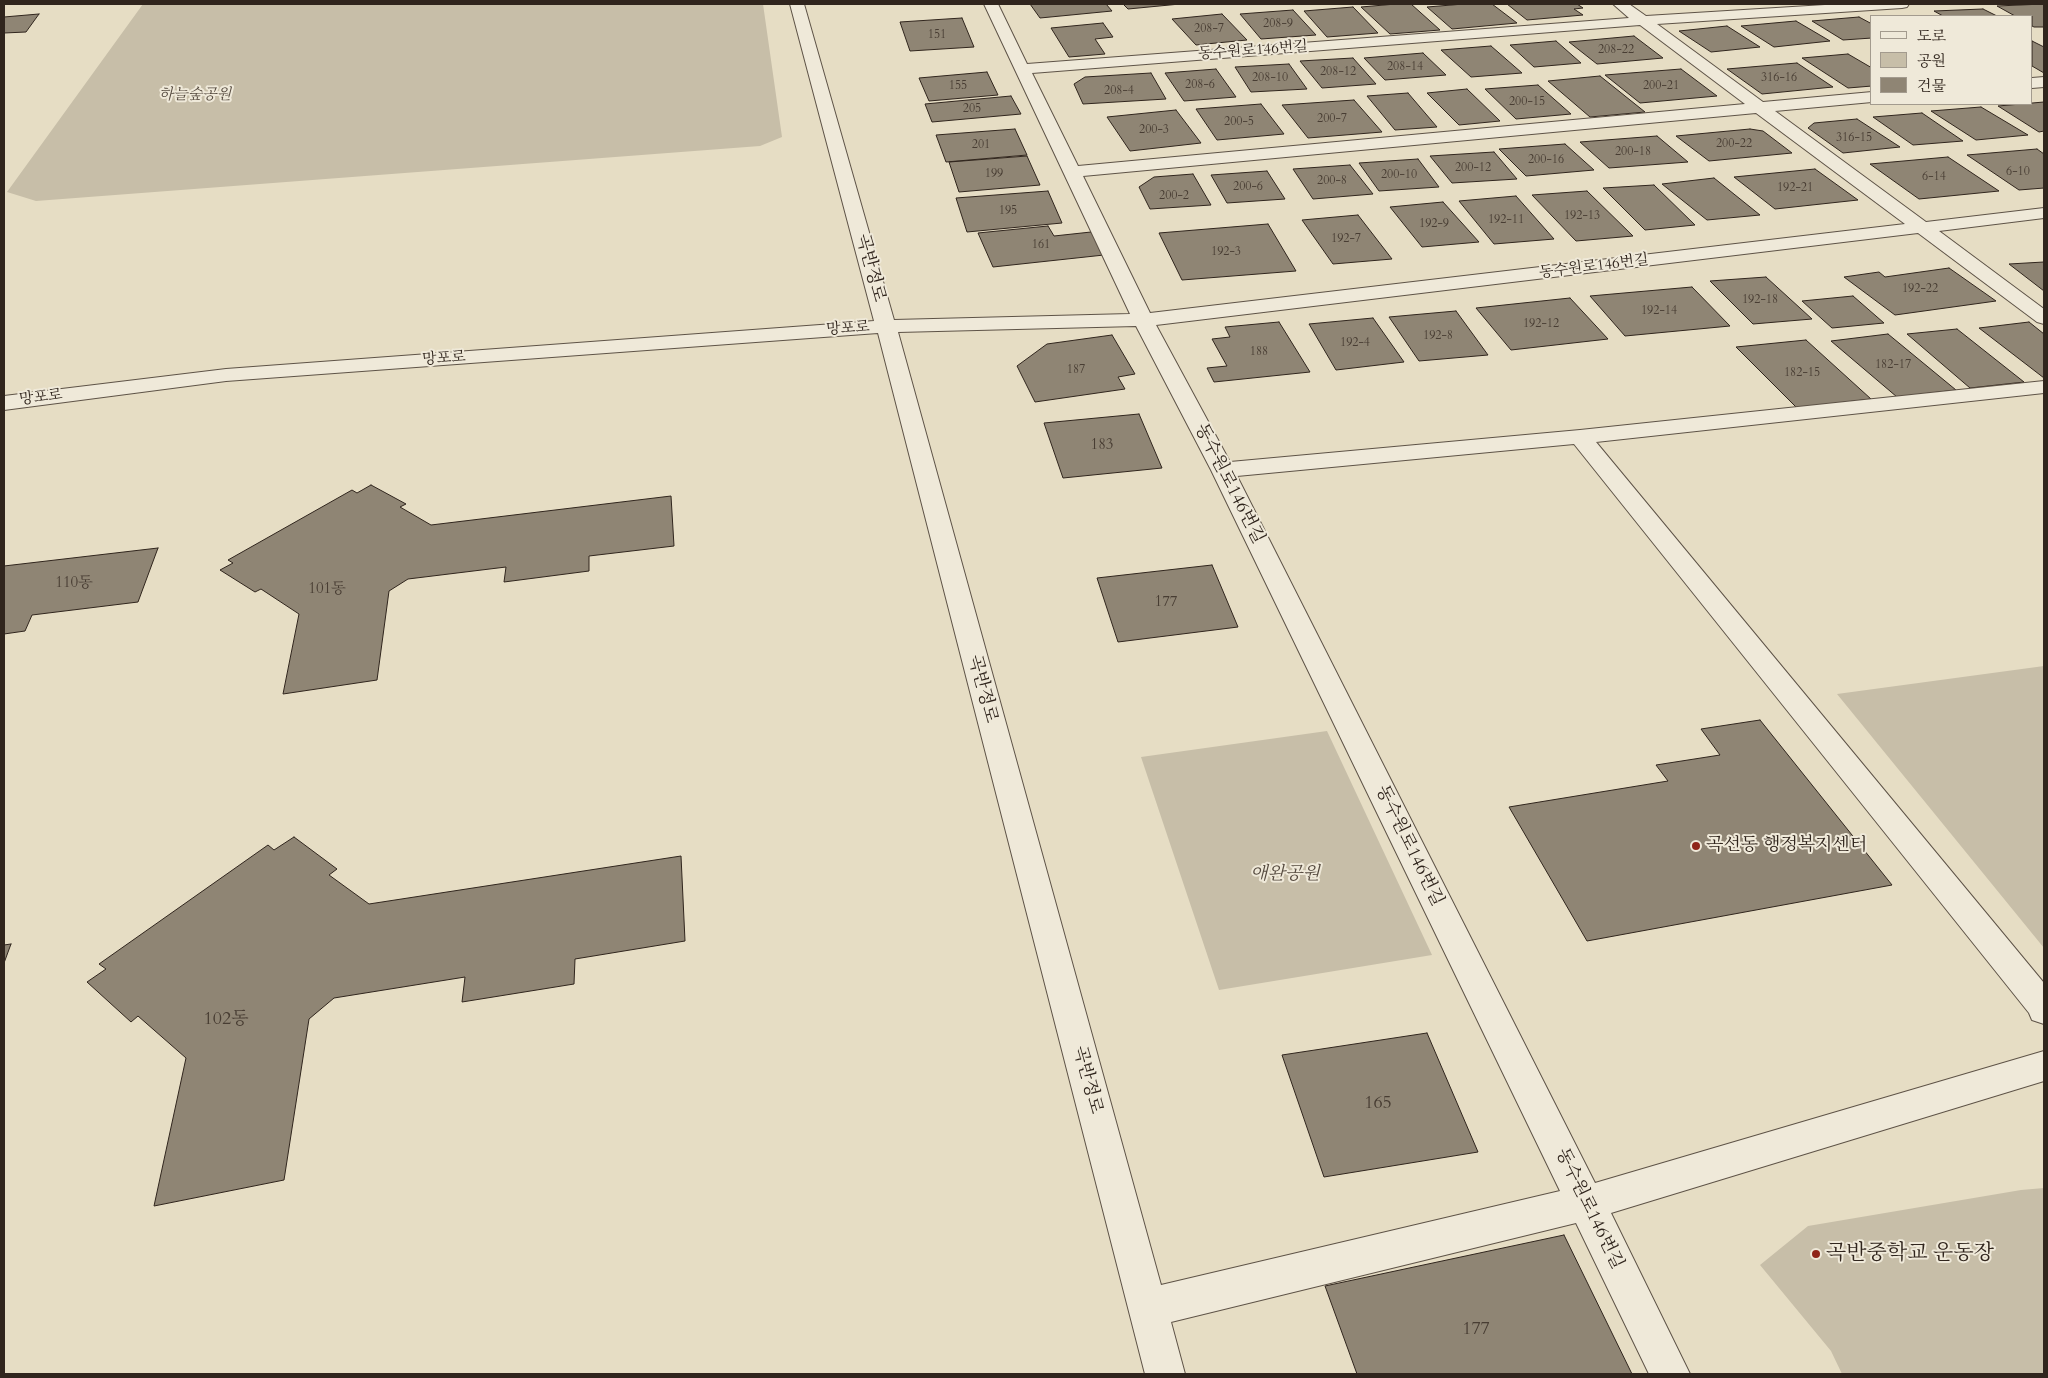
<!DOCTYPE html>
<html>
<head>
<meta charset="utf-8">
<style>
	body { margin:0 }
	#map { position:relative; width:2048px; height:1378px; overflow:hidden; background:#e6ddc4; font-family:Cardo,"Noto Serif KR",serif }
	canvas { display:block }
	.frame { position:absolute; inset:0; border:5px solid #30251d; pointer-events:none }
	.legend { position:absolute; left:1870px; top:15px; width:162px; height:90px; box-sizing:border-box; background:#efe9d9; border:1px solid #a39b8e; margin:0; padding:6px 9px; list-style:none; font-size:15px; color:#30251d }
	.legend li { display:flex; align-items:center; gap:10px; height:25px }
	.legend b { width:25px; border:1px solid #a39b8e }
</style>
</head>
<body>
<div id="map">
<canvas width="2048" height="1378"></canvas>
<div class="frame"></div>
<ul class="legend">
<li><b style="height:6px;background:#efe9d9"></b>도로</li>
<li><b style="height:14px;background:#c7bea8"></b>공원</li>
<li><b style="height:14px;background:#8f8574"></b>건물</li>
</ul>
</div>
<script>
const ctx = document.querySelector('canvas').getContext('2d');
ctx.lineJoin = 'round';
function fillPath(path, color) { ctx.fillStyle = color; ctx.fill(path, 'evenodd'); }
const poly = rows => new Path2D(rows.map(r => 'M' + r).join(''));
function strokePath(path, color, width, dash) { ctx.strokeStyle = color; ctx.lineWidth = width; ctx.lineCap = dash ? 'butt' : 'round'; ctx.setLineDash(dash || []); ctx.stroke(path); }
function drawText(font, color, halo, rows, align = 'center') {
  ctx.font = font + ' Cardo,"Noto Serif KR",serif'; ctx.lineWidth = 4; ctx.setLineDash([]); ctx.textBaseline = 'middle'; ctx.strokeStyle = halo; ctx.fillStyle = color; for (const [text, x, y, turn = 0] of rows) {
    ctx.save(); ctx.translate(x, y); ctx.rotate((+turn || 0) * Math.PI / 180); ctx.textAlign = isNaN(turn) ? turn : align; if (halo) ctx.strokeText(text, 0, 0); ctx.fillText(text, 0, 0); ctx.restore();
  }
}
const green = poly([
	[143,4,763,4,782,137,760,146,36,201,7,192],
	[2044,666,2044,948,1837,694],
	[1327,731,1432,955,1219,990,1141,757],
	[2044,1188,2044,1374,1842,1374,1831,1351,1760,1265,1808,1226,2021,1190]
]);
const building = poly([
	[1030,4,1106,4,1112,11,1040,18,1030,4],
	[1123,4,1180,4,1128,9,1123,4],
	[1396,4,1411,4,1440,30,1390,34,1361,7,1396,4],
	[1464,4,1492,4,1517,23,1452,29,1427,7,1464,4],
	[1507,4,1577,4,1583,8,1574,9,1583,15,1527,20,1507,4],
	[2044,4,2044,27,2034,27,2032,26,2032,16,2015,16,1997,6,2044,4],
	[1353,7,1378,33,1327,37,1304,11,1353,7],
	[1983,9,1997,16,1943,16,1934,11,1983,9],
	[1293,10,1316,35,1261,39,1240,14,1293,10],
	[39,14,26,32,4,33,4,17,39,14],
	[1222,14,1247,40,1196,45,1172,19,1222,14],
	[1859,17,1872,24,1872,38,1843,40,1812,21,1859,17],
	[962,18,974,47,910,51,900,22,962,18],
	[1796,21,1830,41,1774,47,1741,26,1796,21],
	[1103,23,1113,37,1095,39,1105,54,1069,57,1051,28,1103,23],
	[1727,26,1760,47,1711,52,1679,31,1727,26],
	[1634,36,1663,58,1597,64,1569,42,1634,36],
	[1556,41,1581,63,1534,67,1510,45,1556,41],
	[2032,41,2044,47,2044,73,2032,66,2032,41],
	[1491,46,1522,73,1471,77,1441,50,1491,46],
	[1423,53,1446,75,1385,80,1364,58,1423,53],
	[1848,54,1872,68,1872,86,1848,88,1802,58,1848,54],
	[1353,58,1376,84,1322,88,1300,61,1353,58],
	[1797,63,1833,87,1762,94,1727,69,1797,63],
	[1289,64,1307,89,1251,92,1235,67,1289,64],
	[1216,69,1236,97,1184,101,1165,73,1216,69],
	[1681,69,1717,96,1640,103,1605,75,1681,69],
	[987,72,998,95,929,101,919,78,987,72],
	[1151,73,1166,99,1083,104,1074,84,1085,77,1151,73],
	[1600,76,1645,112,1590,117,1548,81,1600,76],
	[1538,85,1571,114,1516,119,1485,89,1538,85],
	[1467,89,1500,121,1459,125,1427,93,1467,89],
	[1408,93,1437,127,1395,130,1367,96,1408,93],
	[1011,96,1021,114,932,122,925,104,1011,96],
	[1354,100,1382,132,1308,138,1282,105,1354,100],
	[2044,102,2044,131,2039,132,1998,106,2044,102],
	[1261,104,1284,134,1217,140,1196,109,1261,104],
	[1981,107,2028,135,1976,140,1931,111,1981,107],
	[1176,110,1201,143,1130,151,1107,117,1176,110],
	[1922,113,1963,141,1913,145,1873,117,1922,113],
	[1857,119,1900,147,1843,153,1808,128,1814,123,1857,119],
	[1015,129,1027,155,946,162,936,135,1015,129],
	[1750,129,1763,131,1792,153,1709,161,1676,136,1750,129],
	[1657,136,1688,162,1609,168,1580,142,1657,136],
	[1565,144,1594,170,1526,176,1499,149,1565,144],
	[2037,149,2044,154,2044,188,2019,190,1967,155,2037,149],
	[1494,152,1517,179,1452,183,1430,156,1494,152],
	[1027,156,1040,185,959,192,949,162,1027,156],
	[1948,157,1999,191,1919,199,1870,164,1948,157],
	[1418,159,1439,187,1379,191,1359,163,1418,159],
	[1350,165,1373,194,1313,199,1293,169,1350,165],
	[1815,169,1858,200,1775,209,1734,177,1815,169],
	[1267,171,1285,199,1227,203,1211,175,1267,171],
	[1193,174,1211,205,1150,209,1139,187,1154,177,1193,174],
	[1714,178,1760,215,1707,220,1662,184,1714,178],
	[1654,185,1695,225,1645,230,1603,188,1654,185],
	[1048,191,1062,223,967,232,956,198,1048,191],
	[1587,191,1633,236,1576,241,1532,195,1587,191],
	[1516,196,1554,239,1494,244,1459,201,1516,196],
	[1443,202,1479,242,1422,247,1390,207,1443,202],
	[1358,215,1392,259,1333,264,1302,220,1358,215],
	[1268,224,1296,271,1182,280,1159,233,1268,224],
	[1048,226,1054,236,1091,232,1104,255,993,267,978,233,1048,226],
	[2044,262,2044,291,2009,264,2044,262],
	[1949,268,1996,301,1895,315,1844,277,1879,272,1885,277,1949,268],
	[1766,277,1812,319,1753,324,1710,281,1766,277],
	[1692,287,1730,326,1625,336,1590,296,1692,287],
	[1853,296,1884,323,1832,328,1802,301,1853,296],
	[1570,298,1608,339,1511,350,1476,308,1570,298],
	[1456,311,1488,355,1419,361,1389,317,1456,311],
	[1373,318,1404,362,1336,370,1309,324,1373,318],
	[1279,322,1310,372,1214,382,1207,368,1227,366,1212,339,1230,337,1225,327,1279,322],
	[2029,322,2044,334,2044,378,1979,328,2029,322],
	[1957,329,2024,382,1970,388,1907,334,1957,329],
	[1888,334,1956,390,1897,397,1831,341,1888,334],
	[1112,335,1135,374,1118,377,1125,389,1035,402,1017,366,1047,344,1112,335],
	[1806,340,1871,399,1797,408,1736,347,1806,340],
	[1139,414,1162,468,1063,478,1044,423,1139,414],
	[371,485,406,504,400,507,431,525,671,496,674,546,589,556,589,571,504,582,506,567,408,579,389,591,377,680,283,694,299,614,261,589,255,592,220,570,233,563,228,560,352,490,357,493,371,485],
	[158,548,138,602,32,615,25,631,4,634,4,566,158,548],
	[1212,565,1238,627,1118,642,1097,578,1212,565],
	[1760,720,1892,885,1587,941,1509,807,1668,781,1656,765,1720,755,1701,729,1760,720],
	[294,837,337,869,329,875,369,904,681,856,685,941,575,959,574,984,462,1002,465,977,334,998,309,1019,284,1180,154,1206,186,1058,138,1016,131,1022,87,982,106,969,99,964,268,845,274,850,294,837],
	[11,944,4,963,4,945,11,944],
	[1427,1033,1478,1152,1324,1177,1282,1055,1427,1033],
	[1564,1235,1632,1374,1357,1374,1325,1286,1564,1235]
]);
const minor = poly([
	[790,4,804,4,894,320,1130,314,984,4,998,4,1027,64,1629,18,1613,4,1629,4,1646,16,1841,4,1909,4,1907,7,1902,8,1657,24,1763,102,1872,92,1872,102,1775,111,1926,222,2044,208,2044,218,1939,231,2044,309,2044,324,2037,322,1918,233,1156,325,1230,462,1580,430,2044,381,2044,393,1596,442,2044,983,2044,1024,2032,1020,2029,1013,1574,444,1237,476,1595,1183,2044,1051,2044,1081,1611,1213,1690,1374,1649,1374,1576,1223,1171,1322,1185,1374,1145,1374,878,333,226,381,4,410,4,396,226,369,874,321,790,4],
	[1640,25,1745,104,1078,166,1032,73,1640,25],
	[1756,113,1905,224,1150,313,1083,176,1756,113],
	[1136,326,1211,470,1560,1191,1161,1285,898,332,1136,326],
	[2044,77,2044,87,2032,88,2032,78,2044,77]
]);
const markers = [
	[1696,846,5,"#8f2418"],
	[1816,1254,5,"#8f2418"]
];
const farNumbernames = [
	["208-9",1278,24],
	["208-7",1209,29],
	["151",937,35],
	["208-22",1616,50],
	["208-14",1405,67],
	["208-12",1338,72],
	["208-10",1270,78],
	["316-16",1779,78],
	["208-6",1200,85],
	["155",958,86],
	["200-21",1661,86],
	["208-4",1119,91],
	["200-15",1527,102],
	["205",972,109],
	["200-7",1332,119],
	["200-5",1239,122],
	["200-3",1154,130],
	["316-15",1854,138],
	["200-22",1734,144],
	["201",981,145],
	["200-18",1633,152],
	["200-16",1546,160],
	["200-12",1473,168],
	["6-10",2018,172],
	["199",994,174],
	["200-10",1399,175],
	["6-14",1934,177],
	["200-8",1332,181],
	["200-6",1248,187],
	["192-21",1795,188],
	["200-2",1174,196],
	["195",1008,211],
	["192-13",1582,216],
	["192-11",1506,220],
	["192-9",1434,224],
	["192-7",1346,239],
	["161",1041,245],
	["192-3",1226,252],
	["192-22",1920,289],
	["192-18",1760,300],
	["192-14",1659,311],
	["192-12",1541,324],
	["192-8",1438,336],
	["192-4",1355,343],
	["188",1259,352],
	["182-17",1893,365],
	["187",1076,370],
	["182-15",1802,373]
];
const farStreetnames = [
	["동수원로146번길",1253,51,-4],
	["동수원로146번길",1594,267,-7],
	["망포로",848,329,-4],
	["망포로",444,359,-4],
	["망포로",41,398,-7]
];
const farParknames = [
	["하늘숲공원",195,96]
];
const numberNames = [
	["183",1102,446],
	["110동",74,584],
	["101동",327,590],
	["177",1166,603]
];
const streetNames = [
	["곡반정로",870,268,75],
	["동수원로146번길",1229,484,63],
	["곡반정로",982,689,75],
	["동수원로146번길",1409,846,64],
	["곡반정로",1087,1080,75],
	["동수원로146번길",1589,1209,64]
];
const poiNames = [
	["곡선동 행정복지센터",1706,846]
];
const parkNames = [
	["애완공원",1285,875]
];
const nearNumbernames = [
	["102동",226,1020],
	["165",1378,1104],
	["177",1476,1330]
];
const nearPoinames = [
	["곡반중학교 운동장",1826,1254]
];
fillPath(green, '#c7bea8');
fillPath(building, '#8f8574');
strokePath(building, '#30251d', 1);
strokePath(minor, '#5e5347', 2);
fillPath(minor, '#efe9d9');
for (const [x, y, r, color] of markers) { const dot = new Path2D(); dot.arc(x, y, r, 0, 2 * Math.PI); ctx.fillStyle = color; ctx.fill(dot); strokePath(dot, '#efe9d9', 2); }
drawText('12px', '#483d33', null, farNumbernames);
drawText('15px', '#30251d', '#efe9d9', farStreetnames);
drawText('italic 15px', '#564b40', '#efe9d9', farParknames);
drawText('15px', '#483d33', null, numberNames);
drawText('18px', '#30251d', '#efe9d9', streetNames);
drawText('18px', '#30251d', '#efe9d9', poiNames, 'left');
drawText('italic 18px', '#564b40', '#efe9d9', parkNames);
drawText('18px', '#483d33', null, nearNumbernames);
drawText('21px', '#30251d', '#efe9d9', nearPoinames, 'left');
</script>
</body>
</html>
